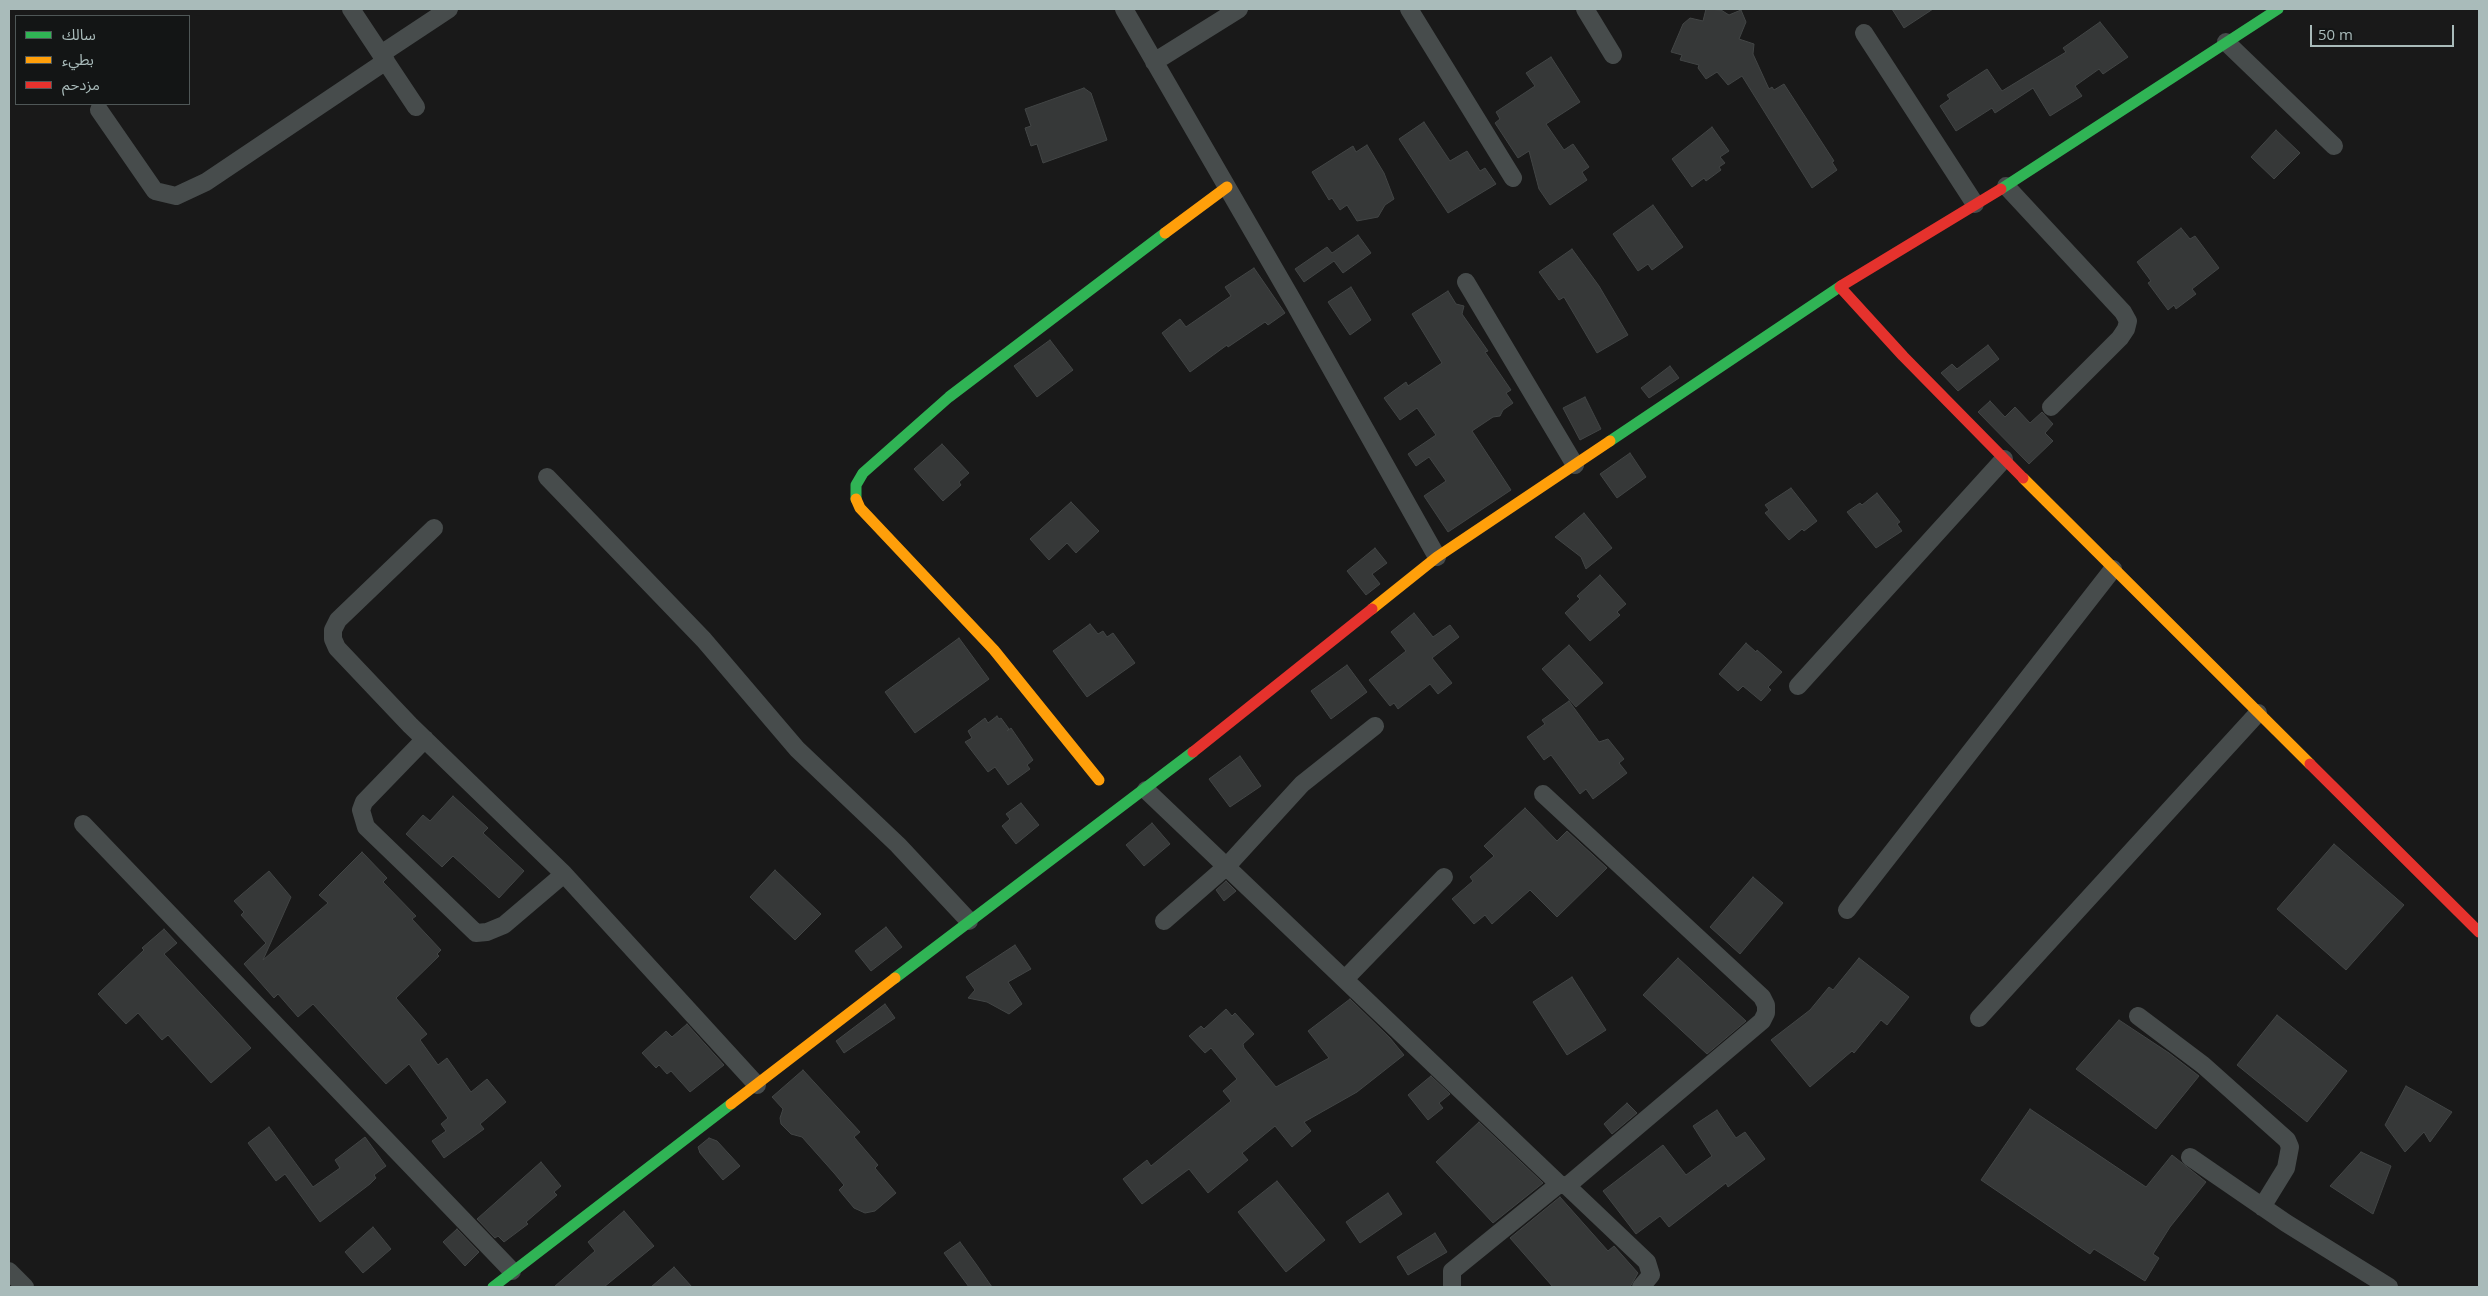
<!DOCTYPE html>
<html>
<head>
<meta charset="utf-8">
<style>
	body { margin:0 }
	#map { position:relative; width:2488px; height:1296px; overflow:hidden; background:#191919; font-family:"Open Sans","Noto Sans Arabic",sans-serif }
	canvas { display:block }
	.frame { position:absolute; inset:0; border:10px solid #a9bbba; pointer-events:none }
	.legend { position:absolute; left:15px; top:15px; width:175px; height:90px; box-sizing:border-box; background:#131515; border:1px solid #4f5757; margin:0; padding:6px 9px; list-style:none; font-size:15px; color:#a9bbba }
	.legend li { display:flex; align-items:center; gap:10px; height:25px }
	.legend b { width:25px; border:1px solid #4f5757 }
	.scale { position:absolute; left:2310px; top:25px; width:144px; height:22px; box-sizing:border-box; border:2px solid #a9bbba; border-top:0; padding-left:6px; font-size:15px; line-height:18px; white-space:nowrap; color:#a9bbba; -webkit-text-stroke:4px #131515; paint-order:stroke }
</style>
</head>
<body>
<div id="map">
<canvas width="2488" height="1296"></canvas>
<div class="frame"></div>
<ul class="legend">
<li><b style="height:6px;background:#30b455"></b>سالك</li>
<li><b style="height:6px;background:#ff9f0a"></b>بطيء</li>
<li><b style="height:6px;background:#e5322d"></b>مزدحم</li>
</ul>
<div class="scale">50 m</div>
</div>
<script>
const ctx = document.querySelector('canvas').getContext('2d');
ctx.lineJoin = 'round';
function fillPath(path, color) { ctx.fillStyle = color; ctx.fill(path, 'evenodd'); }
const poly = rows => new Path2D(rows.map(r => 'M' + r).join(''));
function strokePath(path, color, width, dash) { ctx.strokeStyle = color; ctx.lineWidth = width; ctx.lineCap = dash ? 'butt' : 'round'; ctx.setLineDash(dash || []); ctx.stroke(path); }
const building = poly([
	[1706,9,1721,10,1729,15,1741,10,1746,22,1739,39,1754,44,1753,54,1769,89,1772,87,1774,90,1784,84,1834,161,1832,162,1837,170,1812,188,1742,76,1728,85,1717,72,1706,79,1698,68,1699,65,1680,60,1682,55,1671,52,1683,24,1690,18,1703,21,1706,9],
	[1892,9,1933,9,1904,28,1892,9],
	[2100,22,2128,57,2103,74,2099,69,2075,86,2082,96,2050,116,2033,88,1995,113,1992,108,1956,131,1940,106,1950,99,1947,95,1987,69,2002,91,2066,52,2063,48,2100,22],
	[1551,57,1580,102,1546,124,1564,150,1573,144,1589,167,1582,172,1587,180,1550,205,1539,189,1529,151,1518,158,1495,123,1500,119,1496,112,1535,86,1526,73,1551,57],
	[1084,88,1091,93,1107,140,1043,163,1037,144,1031,146,1025,128,1031,126,1025,109,1084,88],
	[1424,122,1450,161,1467,151,1480,171,1485,168,1496,184,1448,213,1399,139,1424,122],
	[1712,127,1729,151,1720,157,1725,163,1719,167,1721,170,1706,181,1704,178,1692,187,1672,159,1712,127],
	[2276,130,2300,153,2274,179,2251,157,2276,130],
	[1367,145,1384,173,1394,199,1385,205,1378,217,1357,221,1347,205,1340,210,1332,198,1329,200,1312,172,1353,146,1356,152,1367,145],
	[1653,205,1683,247,1652,270,1648,264,1638,271,1613,234,1653,205],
	[2181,228,2190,239,2195,236,2219,268,2192,289,2196,294,2176,309,2174,305,2168,310,2148,283,2151,281,2137,262,2181,228],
	[1358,235,1371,253,1343,273,1334,261,1304,282,1295,269,1327,247,1332,253,1358,235],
	[1572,249,1599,286,1628,335,1597,353,1564,297,1559,300,1539,272,1572,249],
	[1254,268,1285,313,1268,325,1265,322,1228,347,1227,345,1190,372,1162,333,1180,319,1186,327,1231,296,1225,287,1254,268],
	[1351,287,1371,320,1350,335,1328,302,1351,287],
	[1448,291,1456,304,1464,306,1462,314,1488,351,1485,352,1511,390,1506,393,1513,403,1503,410,1500,416,1493,417,1472,431,1511,490,1448,532,1424,496,1446,481,1429,457,1416,466,1408,454,1436,435,1417,408,1400,420,1384,398,1406,382,1408,386,1442,363,1412,314,1448,291],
	[1050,340,1073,370,1037,397,1014,366,1050,340],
	[1988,345,1999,359,1958,391,1941,373,1952,364,1957,369,1988,345],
	[1670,366,1679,378,1649,398,1641,388,1670,366],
	[1585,397,1601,429,1580,440,1563,408,1585,397],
	[1990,401,2005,417,2015,407,2030,423,2042,412,2053,424,2045,433,2053,441,2029,464,1978,412,1990,401],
	[942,444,969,473,959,482,961,485,943,501,914,469,942,444],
	[1630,453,1646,477,1617,498,1600,474,1630,453],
	[1791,488,1817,521,1804,531,1802,529,1789,540,1765,513,1769,510,1765,505,1791,488],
	[1877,493,1900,522,1897,524,1902,531,1876,548,1847,512,1860,503,1862,505,1877,493],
	[1071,502,1099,531,1076,553,1067,543,1049,560,1030,539,1071,502],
	[1584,513,1612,548,1586,569,1581,557,1555,537,1584,513],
	[1375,548,1387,563,1372,574,1380,584,1366,595,1347,571,1375,548],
	[1600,575,1626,604,1617,612,1620,615,1590,641,1565,613,1580,599,1577,596,1600,575],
	[1414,613,1433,637,1450,625,1459,637,1432,658,1452,683,1438,694,1430,684,1398,709,1394,703,1390,706,1369,680,1406,651,1391,632,1414,613],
	[1090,624,1098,634,1103,631,1107,637,1113,633,1135,663,1087,697,1053,651,1090,624],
	[959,638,989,679,915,733,885,692,959,638],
	[1746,643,1756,652,1757,650,1782,672,1768,687,1771,690,1761,701,1743,686,1738,691,1719,674,1746,643],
	[1569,645,1603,683,1576,707,1542,669,1569,645],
	[1347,665,1367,692,1331,719,1311,691,1347,665],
	[1569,701,1599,742,1608,739,1624,759,1619,763,1627,773,1593,799,1586,789,1580,794,1551,755,1544,760,1527,737,1545,724,1542,720,1569,701],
	[997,716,999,719,1001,718,1009,729,1007,731,1011,728,1033,760,1027,765,1030,769,1008,785,995,767,988,772,965,742,972,738,968,731,985,718,988,723,997,716],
	[1240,756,1261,786,1230,807,1209,779,1240,756],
	[453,796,488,828,483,833,524,871,499,898,453,856,442,867,406,834,423,815,430,821,453,796],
	[1021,803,1039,825,1016,844,1002,826,1010,819,1006,814,1021,803],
	[1525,808,1557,841,1567,831,1607,868,1557,917,1530,890,1492,924,1485,915,1474,924,1452,899,1473,881,1470,877,1494,856,1484,846,1525,808],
	[1152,823,1170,844,1144,866,1126,845,1152,823],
	[2334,844,2404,905,2346,970,2277,909,2334,844],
	[362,852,387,878,383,882,416,916,412,919,441,950,437,954,439,956,396,998,427,1034,420,1040,438,1065,447,1058,471,1092,487,1079,506,1102,480,1124,484,1129,444,1158,432,1141,446,1131,441,1124,448,1118,409,1064,386,1084,313,1004,298,1017,278,994,274,998,244,964,266,943,241,915,244,912,234,901,269,871,291,897,263,960,328,903,319,895,362,852],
	[775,870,821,914,795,940,750,897,775,870],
	[1753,877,1783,903,1740,954,1710,927,1753,877],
	[1226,881,1236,891,1224,901,1216,890,1226,881],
	[886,927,902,947,871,971,855,951,886,927],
	[164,929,177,943,164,954,251,1048,211,1083,168,1035,162,1040,138,1013,126,1024,98,994,144,950,142,948,164,929],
	[1015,945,1031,969,1008,982,1022,1004,1009,1014,987,1002,968,998,975,990,966,977,1015,945],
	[1678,958,1746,1021,1707,1054,1643,995,1678,958],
	[1859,958,1909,997,1887,1025,1881,1020,1854,1053,1852,1051,1810,1087,1771,1040,1810,1010,1829,987,1833,990,1859,958],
	[1572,977,1606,1030,1567,1055,1533,1002,1572,977],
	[1350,999,1390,1038,1404,1055,1357,1092,1304,1122,1311,1131,1292,1147,1275,1126,1242,1153,1248,1160,1208,1193,1189,1169,1142,1204,1123,1179,1147,1160,1151,1166,1231,1101,1223,1091,1237,1079,1211,1048,1205,1053,1189,1036,1201,1026,1204,1029,1226,1009,1232,1016,1235,1013,1254,1034,1243,1044,1244,1048,1276,1087,1329,1058,1308,1031,1350,999],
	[885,1004,895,1018,844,1053,836,1041,885,1004],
	[2277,1015,2347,1071,2307,1122,2237,1065,2277,1015],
	[2119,1020,2169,1053,2199,1076,2156,1129,2076,1069,2119,1020],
	[687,1024,724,1065,690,1092,671,1071,667,1074,659,1065,656,1068,642,1053,666,1031,672,1037,687,1024],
	[803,1070,860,1132,854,1137,878,1165,875,1168,896,1193,875,1211,865,1213,854,1208,839,1190,844,1185,834,1173,802,1137,791,1134,781,1124,780,1118,783,1109,772,1097,803,1070],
	[1431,1076,1450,1094,1439,1103,1443,1108,1428,1120,1408,1095,1431,1076],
	[2406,1086,2452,1112,2430,1142,2424,1132,2405,1152,2385,1125,2406,1086],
	[1627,1103,1637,1113,1612,1134,1604,1124,1627,1103],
	[2030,1109,2146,1187,2172,1155,2206,1182,2170,1227,2153,1254,2159,1258,2145,1281,2094,1249,2090,1254,1981,1180,2030,1109],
	[1717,1110,1736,1138,1745,1132,1765,1159,1728,1187,1726,1183,1669,1227,1660,1216,1636,1234,1603,1191,1663,1145,1686,1175,1712,1156,1693,1126,1717,1110],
	[1479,1122,1543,1183,1493,1223,1436,1162,1479,1122],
	[269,1127,313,1187,340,1168,335,1160,365,1137,386,1166,374,1175,376,1178,370,1184,320,1222,285,1174,276,1181,248,1143,269,1127],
	[709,1138,717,1141,740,1166,723,1180,700,1153,698,1147,709,1138],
	[2361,1152,2391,1166,2373,1214,2330,1186,2361,1152],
	[541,1162,561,1186,554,1192,557,1195,526,1222,528,1224,504,1242,498,1236,495,1238,477,1219,541,1162],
	[1277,1181,1325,1240,1286,1272,1238,1212,1277,1181],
	[1388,1193,1402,1214,1360,1243,1346,1222,1388,1193],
	[1560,1197,1608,1251,1614,1246,1638,1273,1630,1287,1553,1287,1510,1238,1560,1197],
	[624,1211,654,1246,604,1287,554,1287,595,1251,588,1242,624,1211],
	[373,1227,391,1249,363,1273,345,1252,373,1227],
	[457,1229,479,1252,465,1266,443,1242,457,1229],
	[1435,1233,1447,1252,1408,1275,1397,1257,1435,1233],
	[960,1242,976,1264,992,1287,969,1287,944,1253,960,1242],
	[674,1267,692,1287,651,1287,673,1268,674,1267]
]);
const street = poly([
	[351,9,416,107],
	[1124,9,1293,301,1437,557],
	[1409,9,1513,178],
	[1585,9,1613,55],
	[1864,33,1975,204],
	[2226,42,2334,146],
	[381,54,449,9],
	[1154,62,1239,9],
	[99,110,155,191,176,196,206,182,386,61],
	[2006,186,2123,312,2128,321,2126,329,2120,338,2051,407],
	[1466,282,1575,465],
	[547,477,704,640,797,749,898,845,969,921],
	[434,528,338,620,333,630,333,639,337,648,410,725,564,874,757,1085],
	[1798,686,2004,459],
	[425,739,364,802,361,810,366,827,476,933,487,932,504,925,564,874],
	[1146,790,1559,1184,1567,1186,1647,1262,1651,1275,1641,1287],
	[1543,794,1762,997,1766,1005,1766,1013,1762,1021,1567,1186],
	[83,824,512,1271],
	[1847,910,2113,569],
	[1164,921,1227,866,1302,784,1375,726],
	[1345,979,1444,877],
	[2138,1016,2203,1065,2287,1140,2290,1147,2286,1168,2262,1207],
	[1979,1018,2258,713],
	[2190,1157,2286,1223,2389,1287],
	[9,1271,25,1287],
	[1452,1287,1452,1271,1559,1184]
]);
const fast = poly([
	[2001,189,2278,9],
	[1610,441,1841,286],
	[856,499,856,485,863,473,949,397,1165,233],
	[895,978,1193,752],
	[493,1287,731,1104]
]);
const slow = poly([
	[1165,233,1227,187],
	[2023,478,2310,764],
	[856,499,860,508,994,650,1099,780],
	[1372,609,1437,557,1610,441],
	[731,1104,895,978]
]);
const jam = poly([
	[1841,286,2001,189],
	[1840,287,1903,356,2023,478],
	[1193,752,1372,609],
	[2310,764,2479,932]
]);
fillPath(building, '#363838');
strokePath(building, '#424545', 1);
strokePath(street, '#474c4c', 18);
strokePath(fast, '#30b455', 11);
strokePath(slow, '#ff9f0a', 11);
strokePath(jam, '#e5322d', 11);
</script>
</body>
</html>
